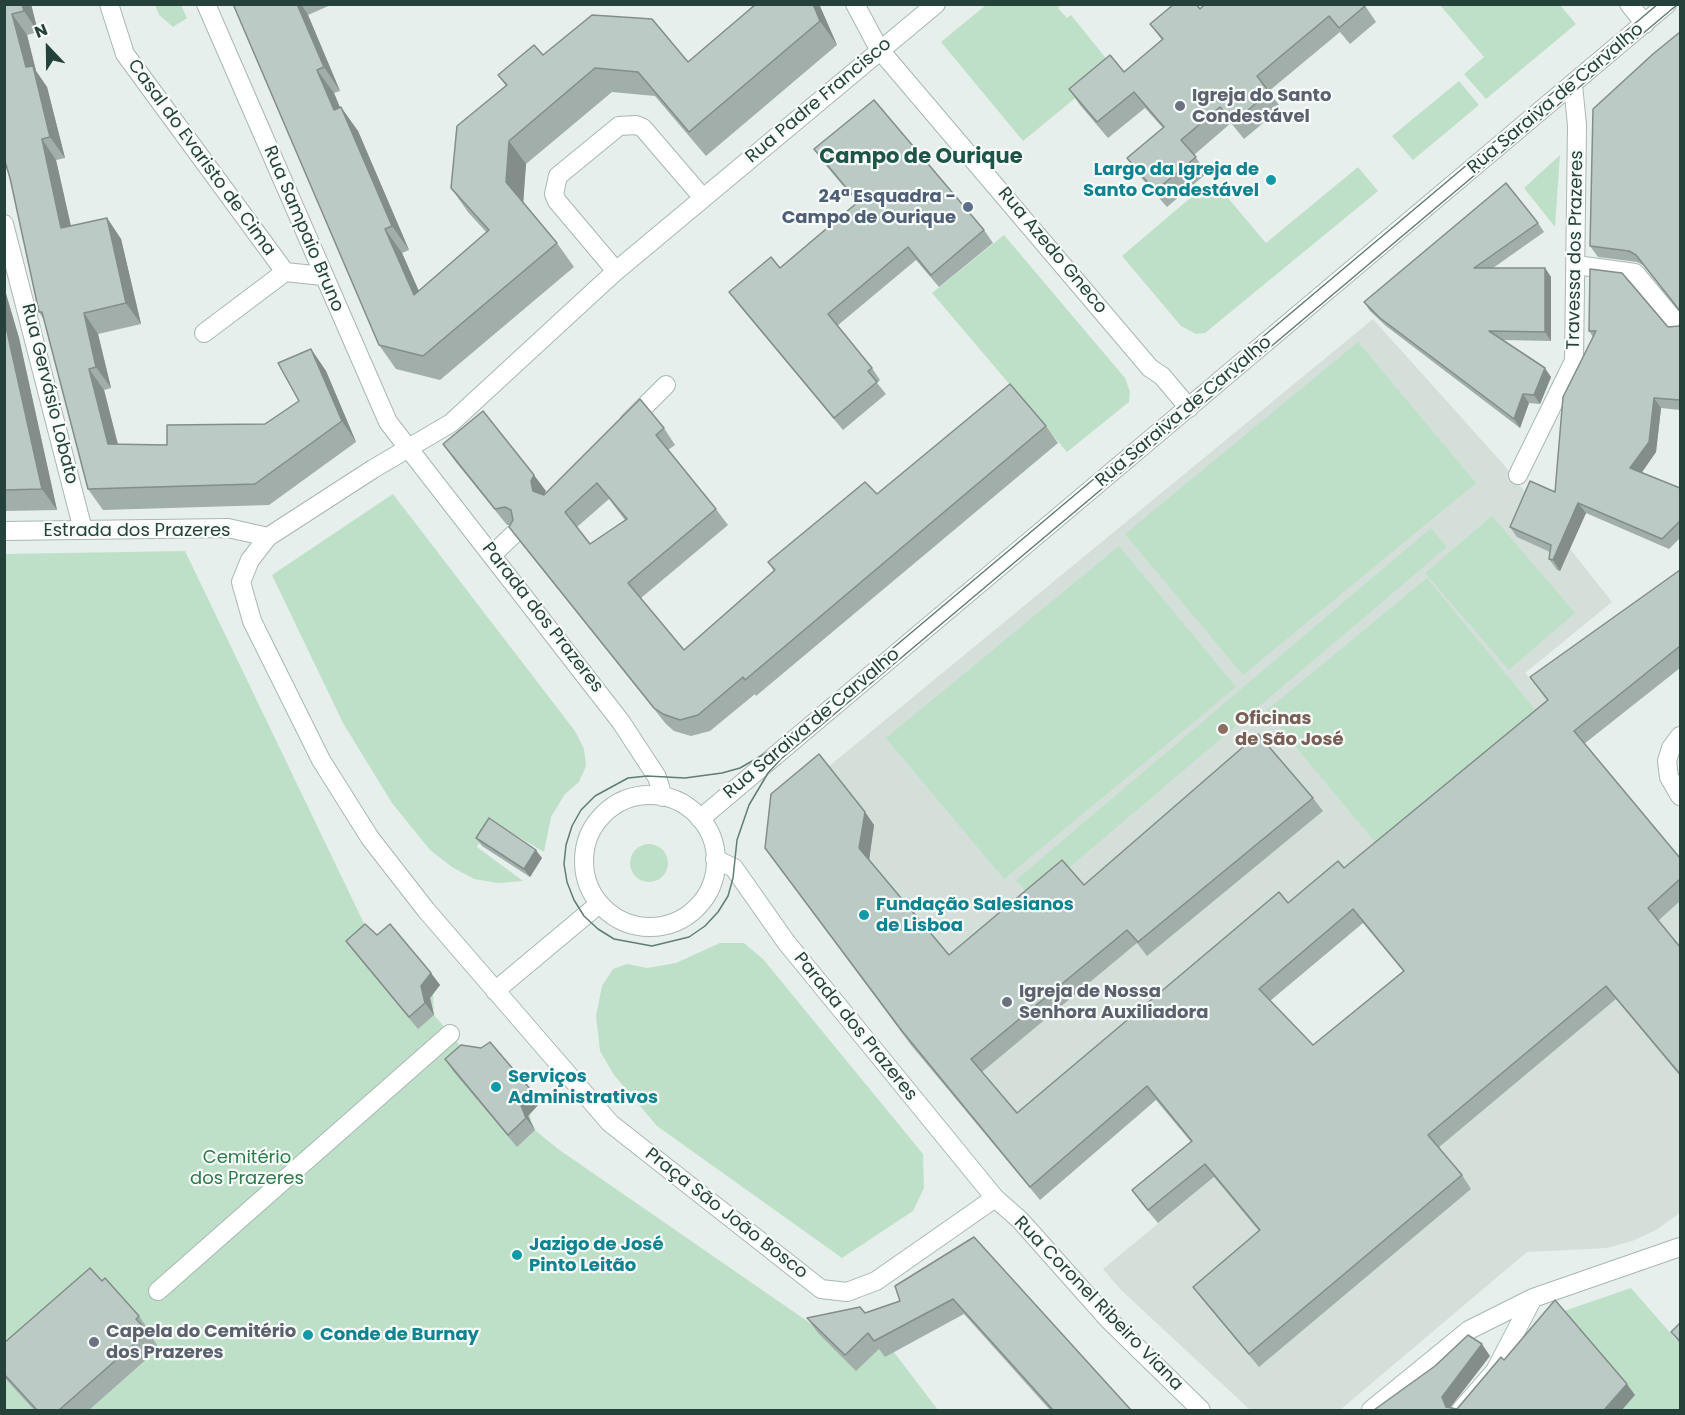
<!DOCTYPE html>
<html>
<head>
<meta charset="utf-8">
<style>
	body { margin:0 }
	#map { position:relative; width:1685px; height:1415px; overflow:hidden; background:#e6efeb; font-family:Poppins,sans-serif }
	canvas { display:block }
	.frame { position:absolute; inset:0; border:6px solid #24423a; pointer-events:none }
	.north { position:absolute; left:18px; top:18px; width:60px; height:60px; -webkit-text-stroke:4px #f7fbf9; paint-order:stroke; rotate:338deg; font-size:16px; font-weight:700; line-height:24px; text-align:center; color:#24423a }
	.north::after { content:''; display:block; margin:auto; width:21px; height:27px; background:#24423a; clip-path:polygon(50% 0,100% 100%,50% 72%,0 100%) }
</style>
</head>
<body>
<div id="map">
<canvas width="1685" height="1415"></canvas>
<div class="frame"></div>
<div class="north">N</div>
</div>
<script>
const ctx = document.querySelector('canvas').getContext('2d');
ctx.lineJoin = 'round';
function fillPath(path, color) { ctx.fillStyle = color; ctx.fill(path, 'evenodd'); }
const poly = rows => new Path2D(rows.map(r => 'M' + r).join(''));
function strokePath(path, color, width, dash) { ctx.strokeStyle = color; ctx.lineWidth = width; ctx.lineCap = dash ? 'butt' : 'round'; ctx.setLineDash(dash || []); ctx.stroke(path); }
function drawText(font, color, halo, rows, align = 'center') {
  ctx.font = font + ' Poppins,sans-serif'; ctx.lineWidth = 4.5; ctx.setLineDash([]); ctx.textBaseline = 'middle'; ctx.strokeStyle = halo; ctx.fillStyle = color; for (const [text, x, y, turn = 0] of rows) {
    ctx.save(); ctx.translate(x, y); ctx.rotate((+turn || 0) * Math.PI / 180); ctx.textAlign = isNaN(turn) ? turn : align; if (halo) ctx.strokeText(text, 0, 0); ctx.fillText(text, 0, 0); ctx.restore();
  }
}
const built = poly([
	[1373,319,1504,465,1612,602,1525,673,1558,713,1354,882,1026,1127,983,1071,1133,946,958,969,869,861,828,767],
	[1647,820,1680,860,1680,1213,1656,1230,1632,1241,1607,1248,1527,1252,1340,1410,1252,1410,1248,1408,1120,1289,1103,1269]
]);
const green = poly([
	[155,5,181,5,187,18,173,27,159,15],
	[986,5,1061,5,1058,8,1067,18,1071,15,1113,67,1023,141,941,42],
	[1440,5,1560,5,1576,24,1486,99,1464,74,1484,57],
	[1459,81,1479,105,1413,160,1392,136],
	[1560,155,1555,227,1524,188],
	[1358,167,1378,191,1205,333,1196,334,1181,326,1122,256,1195,194,1200,199,1217,185,1266,243],
	[1004,235,1125,378,1130,392,1129,402,1067,452,932,293],
	[1358,342,1476,483,1243,675,1125,534],
	[393,494,575,731,584,749,586,766,579,782,565,794,551,817,544,852,493,822,477,847,523,881,498,883,474,879,452,867,430,850,392,803,343,723,272,575],
	[1492,516,1575,613,1509,670,1425,573],
	[1431,528,1447,547,1032,899,1016,880],
	[1119,546,1236,687,1004,879,886,738],
	[185,551,371,938,399,937,440,985,433,994,434,1015,470,1057,540,1103,530,1113,531,1122,535,1130,558,1149,823,1332,871,1322,938,1410,5,1410,4,554],
	[1427,578,1546,723,1385,854,1266,711],
	'630 863a19 19 0 1 1 38 0a19 19 0 1 1-38 0Z',
	[720,943,744,943,763,959,923,1154,924,1188,913,1211,842,1258,657,1126,614,1075,600,1051,596,1016,602,986,613,969,627,964,647,968,676,963],
	[1631,1288,1680,1344,1680,1410,1622,1410,1564,1311]
]);
const minor = poly([
	[109,4,125,54,285,272,323,276],
	[206,4,388,422,621,722,657,777,663,797],
	[855,4,879,49,1150,368,1162,376,1189,408],
	[936,4,616,271,451,423,373,469,268,537,250,560,241,582,252,621,321,760,370,838,426,910,610,1123,821,1289,847,1292,876,1281,995,1198],
	[1629,4,1645,24],
	[4,224,83,530],
	[1576,265,1635,273,1680,327],
	[616,271,557,201,554,194,558,176,619,126,636,125,643,128,703,198],
	[204,333,285,272],
	[629,422,666,385],
	[1518,475,1574,361,1577,125,1573,85],
	[4,531,228,528,268,537],
	[493,554,514,534],
	[1680,736,1671,748,1667,761,1669,777,1680,796],
	'584 861a66 66 0 1 1 132 0a66 66 0 1 1-132 0Z',
	[700,819,1667,4],
	[715,859,734,868,786,942,995,1198,1020,1220,1108,1319,1201,1410],
	[495,991,599,904],
	[158,1291,450,1034],
	[1371,1410,1469,1330,1533,1298],
	[1461,1410,1495,1371,1533,1298,1680,1247]
]);
const tram = poly([
	[1658,4,773,749,740,768,722,773,685,778,647,776,628,778,595,796,581,810,572,826,566,845,564,864,567,882,574,900,584,916,598,929,614,939,652,946,689,937,705,926,718,912,728,896,733,878,737,840,749,805,768,773,781,759,1678,4]
]);
const wall = poly([
	[4,4,31,4,38,32,27,35,36,71,47,87,65,158,56,160,71,226,107,218,121,239,141,324,98,334,111,388,104,390,118,444,167,445,265,424,299,401,311,349,326,371,356,442,269,505,103,510,88,489,44,320,39,312,10,178],
	[233,4,333,4,308,15,340,91,334,93,340,108,358,131,409,250,402,253,419,291,487,233,468,212,451,188,506,86,498,75,543,55,688,62,756,4,819,4,837,45,706,156,655,96,612,92,526,164,523,202,557,243,574,267,440,380,396,369,379,345],
	[1364,4,1376,22,1350,44,1340,32,1269,91,1281,108,1244,139,1231,123,1194,155,1207,173,1167,207,1138,174,1127,158,1163,128,1145,108,1108,138,1080,105,1069,89,1124,72,1162,40,1150,24,1200,9],
	[1680,32,1680,312,1643,265,1637,262,1598,257,1590,246],
	[814,149,984,230,993,243,939,287,916,260,837,326,872,368,880,380,877,383,886,394,843,430,738,304,729,292,780,268,857,202,823,162],
	[1538,223,1544,232,1493,268,1545,268,1551,277,1551,341,1503,340,1551,377,1540,404,1529,403,1520,428,1386,326,1370,311,1364,302],
	[4,287,19,338,57,510,4,511],
	[1680,323,1680,410,1661,408,1656,452,1642,472,1680,488,1680,538,1669,549,1586,513,1560,571,1557,570,1549,559,1550,552,1517,537,1510,527,1555,492,1593,337,1589,331,1668,327,1679,326],
	[1046,426,1058,443,756,696,755,694,710,731,691,736,674,731,666,724,521,543,509,527,511,525,507,525,455,461,443,444,546,491,544,495,664,428,675,445,668,450,716,509,728,525,641,598,684,650,774,571,768,562,877,494],
	[609,499,625,520,590,544,577,527],
	[1680,570,1680,668,1584,744,1680,858,1680,901,1658,921,1680,947,1680,1076,1616,999,1438,1148,1462,1175,1471,1189,1259,1367,1203,1300,1193,1287,1259,1231,1214,1177,1158,1223,1142,1204,1132,1190,1191,1142,1156,1100,1040,1200,911,1045,765,848,865,812,874,825,869,859,949,955,1084,885,1313,798,1323,811,1147,956,1137,943,982,1072,1017,1113,1288,903,1344,868,1547,700,1530,677],
	[1363,923,1403,971,1313,1045,1270,1001],
	[476,838,542,858,530,877,482,846],
	[377,935,431,973,440,985,430,998,434,1015,418,1029,355,953,346,941],
	[445,1059,540,1103,528,1116,535,1130,517,1147,453,1071],
	[974,1237,1131,1410,1050,1410,964,1314,885,1357,879,1349,856,1371,818,1333,807,1318,865,1313,900,1301],
	[102,1281,139,1316,150,1332,149,1333,159,1348,89,1410,34,1410,4,1377,4,1343],
	[1680,1323,1680,1344,1671,1332]
]);
const shadedWall = poly([
	[22,4,31,4,38,32,24,11],
	[297,4,301,4,308,15,340,91,324,67],
	[813,4,819,4,837,45,820,21],
	[12,14,27,35,36,71,47,87,65,158,50,137,26,67],
	[317,70,334,93,351,134,334,110],
	[341,107,358,131,409,250,392,226],
	[42,139,56,160,76,249,61,228],
	[509,141,526,164,523,206,506,182],
	[107,218,121,239,141,324,126,303],
	[385,229,402,253,431,319,414,295],
	[1545,268,1551,277,1551,341,1545,332],
	[4,287,19,338,57,510,42,489,4,318],
	[84,313,98,334,111,388,96,367],
	[311,349,326,371,356,442,342,421],
	[1545,368,1551,377,1540,404,1534,395],
	[89,369,104,390,123,465,108,444],
	[1523,394,1529,403,1520,428,1514,419],
	[1654,398,1661,408,1656,452,1638,478,1630,468],
	[534,475,546,491,542,498,533,491,531,481],
	[1578,503,1586,513,1560,571,1553,560],
	[865,812,874,825,869,861,859,848],
	[536,850,542,858,530,877,524,869],
	[431,973,440,985,430,998,434,1015,425,1003,421,986],
	[531,1090,540,1103,528,1116,535,1130,526,1118,520,1103],
	[1482,1344,1490,1356,1450,1408,1446,1407,1442,1397],
	[1627,1384,1635,1395,1622,1410,1604,1410]
]);
const building = poly([
	[4,4,22,4,24,11,12,14,26,67,33,66,50,137,42,139,61,228,107,218,126,303,84,313,96,367,89,369,108,444,167,445,167,425,265,424,299,401,278,363,311,349,342,421,255,484,88,489,42,312,39,312,10,178,4,158,4,4],
	[233,4,297,4,324,67,317,70,334,110,341,107,392,226,385,229,414,295,489,230,451,188,457,126,507,85,498,75,534,45,543,55,592,15,652,19,688,62,756,4,813,4,820,21,689,132,638,72,595,68,509,141,506,182,557,243,423,356,379,345,233,4],
	[1174,4,1196,4,1200,9,1205,4,1364,4,1365,6,1339,28,1329,16,1257,76,1269,92,1233,123,1220,107,1181,140,1196,157,1155,191,1127,158,1164,127,1134,92,1097,122,1069,89,1110,55,1124,72,1163,39,1150,24,1174,4],
	[1680,32,1680,311,1636,255,1629,251,1590,246,1593,109,1653,54,1680,32],
	[874,100,984,230,931,275,908,247,828,314,872,368,868,371,877,382,834,418,729,292,771,257,780,268,858,202,814,149,874,100],
	[1506,183,1538,223,1474,268,1545,268,1545,332,1489,331,1545,368,1534,395,1523,394,1514,419,1380,318,1364,302,1506,183],
	[1590,269,1622,273,1668,327,1679,326,1680,323,1680,400,1654,398,1649,442,1630,468,1680,488,1680,521,1662,539,1578,503,1553,560,1549,559,1551,545,1510,527,1530,481,1555,492,1563,397,1596,331,1589,331,1590,269],
	[4,318,42,489,4,490,4,318],
	[1010,384,1046,426,745,680,743,677,698,715,680,720,663,714,654,708,509,527,513,520,511,510,505,507,495,509,443,444,483,411,534,475,531,481,533,491,544,495,640,399,664,428,656,435,716,509,628,583,684,650,775,570,768,562,865,482,877,494,1010,384],
	[597,483,627,519,590,544,565,512,597,483],
	[1680,570,1680,646,1574,731,1680,858,1680,879,1648,908,1680,947,1680,1074,1606,986,1428,1135,1462,1175,1249,1354,1193,1287,1260,1230,1205,1164,1148,1210,1132,1190,1192,1141,1147,1086,1030,1187,902,1031,765,848,771,794,819,754,865,812,859,848,949,955,1062,860,1084,885,1258,734,1313,798,1138,942,1127,930,971,1059,1017,1113,1279,892,1288,903,1338,861,1344,868,1548,700,1530,677,1680,570],
	[1353,909,1404,971,1313,1045,1259,989,1353,909],
	[489,818,536,850,524,869,476,838,489,818],
	[365,924,377,935,390,924,431,973,421,986,425,1003,409,1017,346,941,365,924],
	[490,1042,531,1090,520,1103,526,1118,508,1135,445,1059,461,1045,481,1048,490,1042],
	[974,1237,1131,1410,1053,1410,953,1299,874,1341,868,1333,845,1355,807,1318,860,1307,865,1313,900,1301,895,1286,974,1237],
	[90,1268,102,1281,105,1278,139,1316,136,1319,148,1332,59,1410,37,1410,4,1374,4,1343,90,1268],
	[1555,1300,1627,1384,1604,1410,1374,1410,1435,1366,1468,1335,1482,1344,1442,1397,1446,1407,1457,1409,1501,1357,1504,1360,1555,1300],
	[1680,1323,1680,1341,1671,1332,1680,1323]
]);
const markers = [
	[1180,106,6,"#6b7280"],
	[1271,180,6,"#0f9aa8"],
	[968,207,6,"#5c6f8a"],
	[1223,729,6,"#8d6e63"],
	[864,915,6,"#0f9aa8"],
	[1007,1002,6,"#6b7280"],
	[496,1087,6,"#0f9aa8"],
	[517,1255,6,"#0f9aa8"],
	[308,1335,6,"#0f9aa8"],
	[94,1342,6,"#6b7280"]
];
const worshipNames = [
	["Igreja do Santo",1192,96],
	["Condestável",1192,117],
	["Igreja de Nossa",1019,992],
	["Senhora Auxiliadora",1019,1013],
	["Capela do Cemitério",106,1332],
	["dos Prazeres",106,1353]
];
const streetNames = [
	["Rua Saraiva de Carvalho",1556,99,-40],
	["Rua Padre Francisco",819,101,-40],
	["Casal do Evaristo de Cima",201,158,54],
	["Rua Sampaio Bruno",303,229,67],
	["Travessa dos Prazeres",1576,250,-89],
	["Rua Azedo Gneco",1052,251,50],
	["Rua Gervásio Lobato",49,394,76],
	["Rua Saraiva de Carvalho",1184,412,-40],
	["Estrada dos Prazeres",137,531],
	["Parada dos Prazeres",542,618,52],
	["Rua Saraiva de Carvalho",812,724,-40],
	["Parada dos Prazeres",855,1027,51],
	["Praça São João Bosco",726,1214,38],
	["Rua Coronel Ribeiro Viana",1098,1304,46]
];
const cultureNames = [
	["Largo da Igreja de",1259,170,"right"],
	["Santo Condestável",1259,191,"right"],
	["Fundação Salesianos",876,905],
	["de Lisboa",876,926],
	["Serviços",508,1077],
	["Administrativos",508,1098],
	["Jazigo de José",529,1245],
	["Pinto Leitão",529,1266],
	["Conde de Burnay",320,1335]
];
const serviceNames = [
	["24ª Esquadra -",956,197],
	["Campo de Ourique",956,218]
];
const educationNames = [
	["Oficinas",1235,719],
	["de São José",1235,740]
];
const parkNames = [
	["Cemitério",247,1158],
	["dos Prazeres",247,1179]
];
const quarterNames = [
	["Campo de Ourique",921,158]
];
fillPath(built, '#d4dfda');
fillPath(green, '#bfe0c8');
strokePath(minor, '#a8b8b2', 20);
strokePath(minor, '#fff', 18);
strokePath(tram, '#5f7d75', 1.5);
fillPath(wall, '#a1aea9');
fillPath(shadedWall, '#838d89');
fillPath(building, '#bbcac4');
strokePath(building, '#838d89', 1.5);
for (const [x, y, r, color] of markers) { const dot = new Path2D(); dot.arc(x, y, r, 0, 2 * Math.PI); ctx.fillStyle = color; ctx.fill(dot); strokePath(dot, '#f7fbf9', 2); }
drawText('bold 18px', '#5b616d', '#f7fbf9', worshipNames, 'left');
drawText('18px', '#24423a', '#f7fbf9', streetNames);
drawText('bold 18px', '#0d838f', '#f7fbf9', cultureNames, 'left');
drawText('bold 18px', '#4e5e75', '#f7fbf9', serviceNames, 'right');
drawText('bold 18px', '#785e54', '#f7fbf9', educationNames, 'left');
drawText('18px', '#2d7a4b', '#f7fbf9', parkNames);
drawText('bold 21px', '#1f5548', '#f7fbf9', quarterNames);
</script>
</body>
</html>
